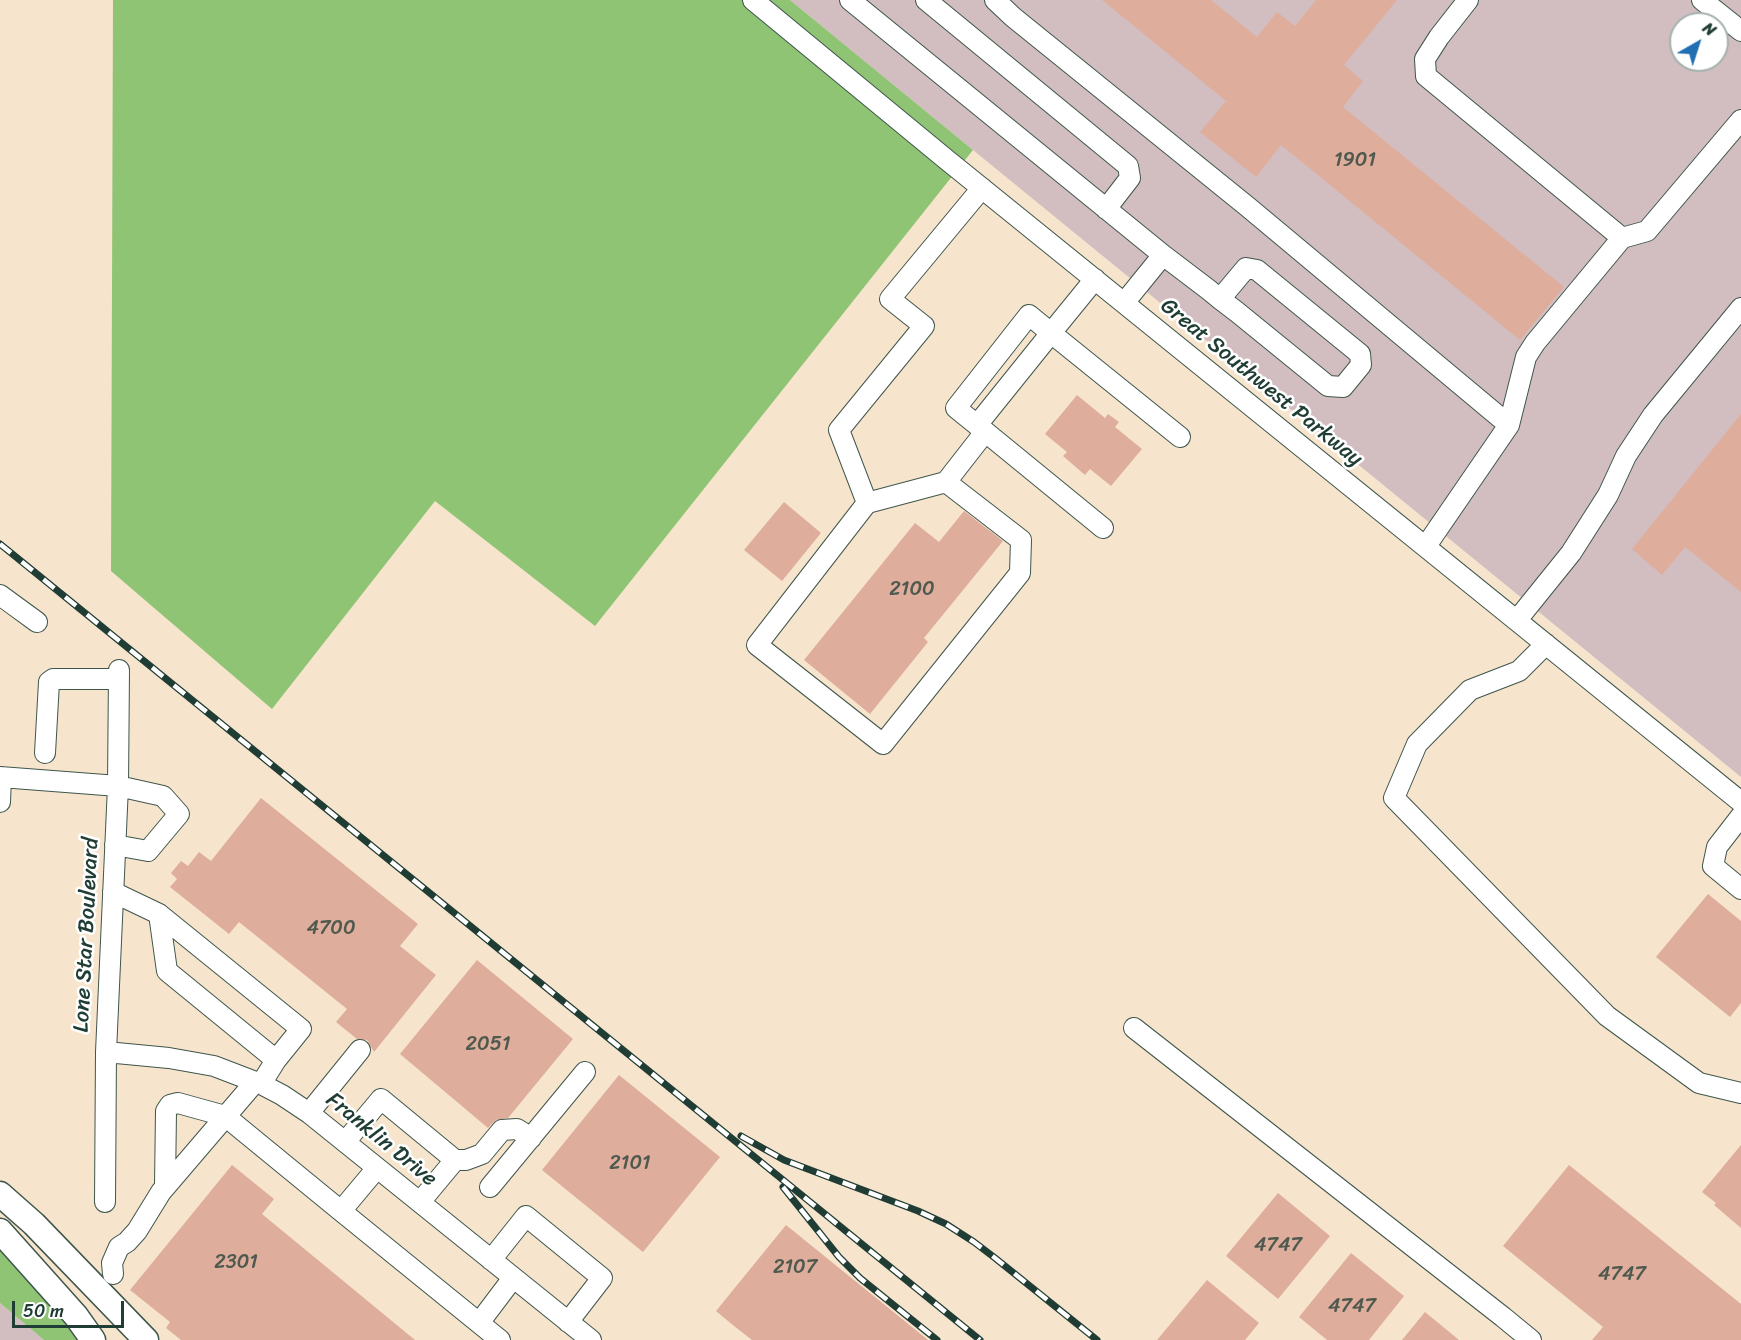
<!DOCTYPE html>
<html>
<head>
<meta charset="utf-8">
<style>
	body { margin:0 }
	#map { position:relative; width:1741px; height:1340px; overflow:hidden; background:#f6e4cd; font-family:Sriracha,sans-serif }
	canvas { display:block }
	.north { position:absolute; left:1669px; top:12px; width:60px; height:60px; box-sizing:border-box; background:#fff; border:2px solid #a5b1ae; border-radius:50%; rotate:39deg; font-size:16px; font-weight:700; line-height:24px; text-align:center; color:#1f3d34 }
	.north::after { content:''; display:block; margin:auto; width:21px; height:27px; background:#1f6fb2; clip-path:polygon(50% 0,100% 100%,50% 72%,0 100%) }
	.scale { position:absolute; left:12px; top:1301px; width:112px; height:27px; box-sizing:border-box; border:3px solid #1f3d34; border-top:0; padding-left:8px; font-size:18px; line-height:21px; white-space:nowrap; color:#1f3d34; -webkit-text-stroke:4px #fff; paint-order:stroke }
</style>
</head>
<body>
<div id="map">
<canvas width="1741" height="1340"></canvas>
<div class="north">N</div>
<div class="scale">50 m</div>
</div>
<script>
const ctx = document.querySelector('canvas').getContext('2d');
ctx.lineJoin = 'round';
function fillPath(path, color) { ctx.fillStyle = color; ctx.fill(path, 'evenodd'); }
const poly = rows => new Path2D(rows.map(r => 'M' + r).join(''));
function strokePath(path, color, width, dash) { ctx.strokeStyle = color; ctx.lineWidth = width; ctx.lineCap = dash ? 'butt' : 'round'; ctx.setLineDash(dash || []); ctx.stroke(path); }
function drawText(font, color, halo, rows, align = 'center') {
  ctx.font = font + ' Sriracha,sans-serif'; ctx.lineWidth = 5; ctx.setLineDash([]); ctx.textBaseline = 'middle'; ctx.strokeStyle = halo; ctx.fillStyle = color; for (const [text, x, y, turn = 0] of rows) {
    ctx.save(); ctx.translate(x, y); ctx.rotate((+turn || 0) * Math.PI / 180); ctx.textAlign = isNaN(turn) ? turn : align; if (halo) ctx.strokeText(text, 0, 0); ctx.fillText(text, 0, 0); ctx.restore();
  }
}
const industrial = poly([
	[790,0,1741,0,1741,777,973,150],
	[1681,24,1717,24,1717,60,1681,60],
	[0,1303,44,1340,0,1340]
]);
const green = poly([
	[113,0,790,0,973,150,595,626,435,501,272,709,111,571],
	[0,1246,83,1340,44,1340,0,1303]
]);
const building = poly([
	[1102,0,1211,0,1257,37,1277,12,1295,26,1316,0,1397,0,1344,65,1363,81,1343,107,1564,287,1520,340,1281,145,1256,177,1200,132,1226,101],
	[1077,395,1105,418,1108,414,1119,422,1115,427,1142,449,1111,486,1090,469,1085,475,1063,456,1067,452,1045,434],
	[1741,414,1741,592,1685,547,1662,575,1632,549],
	[784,502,821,533,782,581,744,550],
	[964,511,1003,541,924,638,928,642,870,714,804,660,915,523,939,542],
	[261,798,418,924,400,946,436,975,374,1052,367,1040,357,1039,336,1022,347,1009,239,922,229,934,170,887,177,879,171,873,181,861,188,866,199,852,211,861],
	[1708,894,1741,921,1741,1003,1730,1017,1656,957],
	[477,960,573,1039,508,1118,496,1120,488,1128,400,1054],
	[619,1075,720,1157,643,1252,542,1170],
	[1741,1145,1741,1228,1714,1205,1716,1203,1702,1192],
	[232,1165,274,1199,262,1214,415,1340,181,1340,166,1328,170,1322,130,1290],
	[1569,1165,1741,1304,1741,1340,1592,1340,1603,1327,1503,1246],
	[1278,1193,1330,1236,1278,1299,1226,1256],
	[786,1225,928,1340,752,1340,734,1326,716,1311],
	[1351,1253,1404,1296,1369,1340,1327,1340,1299,1317],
	[1207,1280,1259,1323,1245,1340,1157,1340],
	[1425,1312,1459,1340,1402,1340]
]);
const minor = poly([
	[753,0,947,160,1741,802],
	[850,0,1163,255],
	[926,0,1128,166,1130,178,1106,209],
	[995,0,1013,17,1248,207,1509,425],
	[1702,0,1741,31],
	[1622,238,1647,231,1741,120],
	[1095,279,1051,333,1180,437],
	[1124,303,1163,255,1209,290,1220,299,1237,312,1328,386,1343,387,1361,365,1360,354,1257,270,1246,268,1220,299],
	[977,425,956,408,1029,315,1051,333,977,425,1103,528],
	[946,482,867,503,757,645,883,744,1020,573,1021,540,946,482,985,432],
	[867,503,839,430,924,326,890,299,982,188],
	[1426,546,1509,425,1526,357,1535,343,1622,238,1426,76,1425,59,1439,37,1468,0],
	[0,595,37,622],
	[1517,620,1571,553,1608,495,1626,456,1653,415,1741,308],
	[1546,644,1519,671,1470,690,1417,744,1394,798,1607,1016,1699,1083,1741,1093],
	[45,753,49,682,53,679,119,679],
	[0,777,118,786,163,796,179,814,148,851,115,845],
	[0,802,1,777],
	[1741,816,1717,847,1713,866,1741,889],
	[113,892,159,914,301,1029,276,1060,261,1084],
	[159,914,167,971,276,1060],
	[1134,1028,1503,1317,1531,1340],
	[106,1052,169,1058,214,1066,261,1084,282,1095,309,1113,591,1340],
	[309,1113,360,1050],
	[345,1142,381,1099,455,1160,420,1202],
	[455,1160,466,1160,482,1154,502,1130,517,1129,531,1138],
	[377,1168,341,1211,500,1340],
	[165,1186,166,1111,170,1105,178,1103,225,1116,341,1211],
	[490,1187,585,1072],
	[105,1202,106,1052,118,786,119,670],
	[491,1260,526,1216,602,1278,568,1322],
	[113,1274,112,1263,119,1247,127,1242,137,1231,161,1192,255,1082],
	[479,1323,513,1278]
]);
const major = poly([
	[0,1194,34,1224,146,1340],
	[0,1231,76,1316,93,1340]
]);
const rail = poly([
	[0,544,980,1340],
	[741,1136,784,1160,918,1211,946,1224,974,1242,995,1258,1097,1340],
	[783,1187,839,1257,860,1278,937,1340]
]);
const numberNames = [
	["1901",1355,161],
	["2100",912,590],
	["4700",331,929],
	["2051",488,1045],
	["2101",630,1164],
	["4747",1278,1246],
	["2301",236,1263],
	["2107",795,1268],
	["4747",1622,1275],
	["4747",1352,1307]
];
const streetNames = [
	["Great Southwest Parkway",1261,383,39],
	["Lone Star Boulevard",87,935,-87],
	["Franklin Drive",381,1140,39]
];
fillPath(industrial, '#d2bec1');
fillPath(green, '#90c475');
fillPath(building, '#dfad9c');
strokePath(minor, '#3f564b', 22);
strokePath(major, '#3f564b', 27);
strokePath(minor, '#fff', 20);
strokePath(major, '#fff', 24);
strokePath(rail, '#1f3d34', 7);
strokePath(rail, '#fff', 4.5, [14]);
drawText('20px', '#4f594e', null, numberNames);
drawText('22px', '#1f3d34', '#fff', streetNames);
</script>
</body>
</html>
